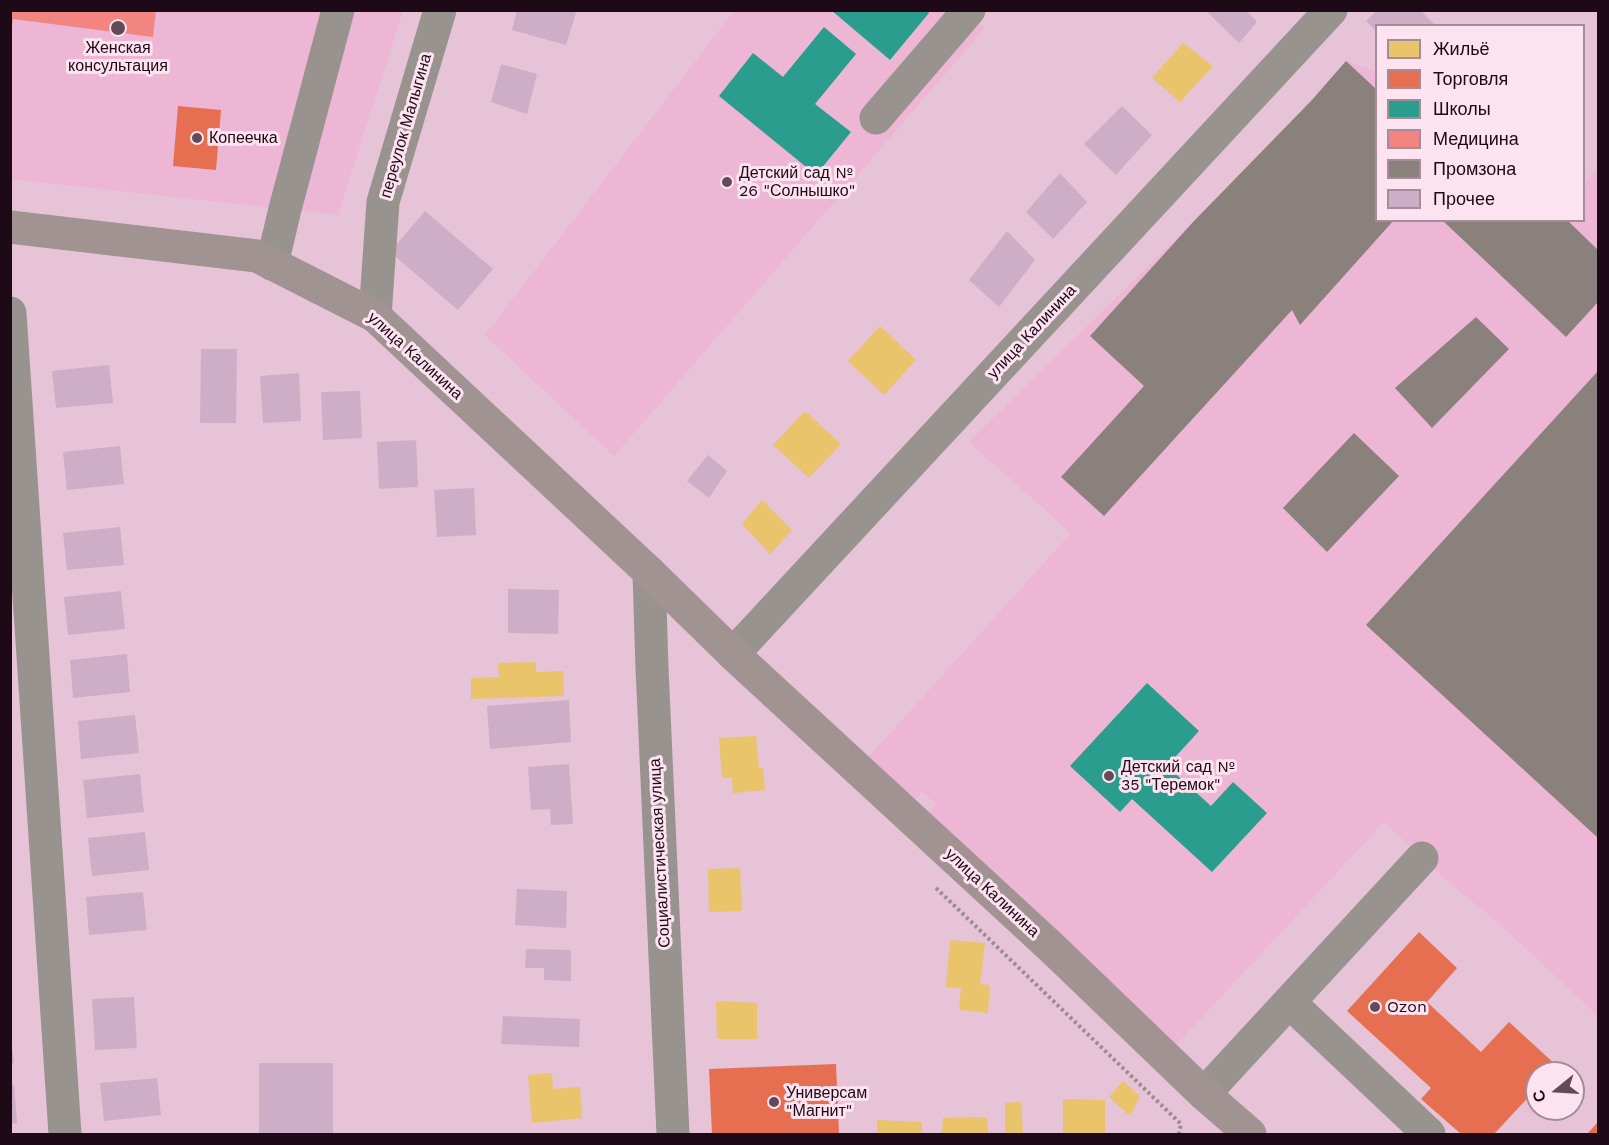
<!DOCTYPE html>
<html>
<head>
<meta charset="utf-8">
<style>
	body { margin:0 }
	#map { position:relative; width:1609px; height:1145px; overflow:hidden; background:#e6c3d6; font-family:"Work Sans",sans-serif }
	canvas { display:block }
	.frame { position:absolute; inset:0; border:12px solid #1e0916; pointer-events:none }
	.legend { position:absolute; left:1375px; top:24px; width:210px; height:198px; box-sizing:border-box; background:#fde3f0; border:2px solid #a48c99; margin:0; padding:8px 10px; list-style:none; font-size:18px; color:#1e0916 }
	.legend li { display:flex; align-items:center; gap:12px; height:30px }
	.legend b { width:30px; border:2px solid #a48c99 }
	.north { position:absolute; left:1525px; top:1061px; width:60px; height:60px; box-sizing:border-box; background:#fde3f0; border:2px solid #a48c99; border-radius:50%; rotate:252deg; font-size:16px; font-weight:700; line-height:24px; text-align:center; color:#1e0916 }
	.north::after { content:''; display:block; margin:auto; width:21px; height:27px; background:#644a59; clip-path:polygon(50% 0,100% 100%,50% 72%,0 100%) }
</style>
</head>
<body>
<div id="map">
<canvas width="1609" height="1145"></canvas>
<div class="frame"></div>
<ul class="legend">
<li><b style="height:16px;background:#e9c46a"></b>Жильё</li>
<li><b style="height:16px;background:#e76f51"></b>Торговля</li>
<li><b style="height:16px;background:#2a9d8f"></b>Школы</li>
<li><b style="height:16px;background:#f28482"></b>Медицина</li>
<li><b style="height:16px;background:#8a817c"></b>Промзона</li>
<li><b style="height:16px;background:#ceaec7"></b>Прочее</li>
</ul>
<div class="north">С</div>
</div>
<script>
const ctx = document.querySelector('canvas').getContext('2d');
ctx.lineJoin = 'round';
function fillPath(path, color) { ctx.fillStyle = color; ctx.fill(path, 'evenodd'); }
const poly = rows => new Path2D(rows.map(r => 'M' + r).join(''));
function strokePath(path, color, width, dash) { ctx.strokeStyle = color; ctx.lineWidth = width; ctx.lineCap = dash ? 'butt' : 'round'; ctx.setLineDash(dash || []); ctx.stroke(path); }
function drawText(font, color, halo, rows, align = 'center') {
  ctx.font = font + ' "Work Sans",sans-serif'; ctx.lineWidth = 6; ctx.setLineDash([]); ctx.textBaseline = 'middle'; ctx.strokeStyle = halo; ctx.fillStyle = color; for (const [text, x, y, turn = 0] of rows) {
    ctx.save(); ctx.translate(x, y); ctx.rotate((+turn || 0) * Math.PI / 180); ctx.textAlign = isNaN(turn) ? turn : align; if (halo) ctx.strokeText(text, 0, 0); ctx.fillText(text, 0, 0); ctx.restore();
  }
}
const built = poly([
	[11,11,403,11,338,215,11,179],
	[734,11,962,11,985,28,614,456,485,335],
	[1346,61,1376,71,1376,220,1584,220,1584,184,1598,168,1598,1016,1503,927,1443,877,1384,822,1177,1044,926,815,936,804,922,792,913,802,866,760,1071,533,969,442,1194,221,1311,101]
]);
const homes = poly([
	[1183,43,1213,66,1180,102,1152,78],
	[880,326,916,360,884,395,848,361],
	[805,411,841,444,809,478,773,445],
	[762,500,792,530,770,554,742,524],
	[536,662,536,672,563,671,564,696,471,699,471,678,499,677,498,663],
	[756,736,759,769,763,768,765,790,733,793,732,778,722,778,719,738],
	[740,868,742,911,709,912,708,869],
	[950,940,985,943,980,984,990,985,988,1013,959,1010,961,988,946,987],
	[716,1001,757,1003,757,1039,717,1039],
	[552,1073,553,1089,580,1087,582,1118,532,1123,528,1075],
	[1123,1081,1140,1096,1130,1116,1109,1097],
	[1063,1099,1105,1100,1105,1134,1063,1134],
	[1021,1102,1023,1134,1005,1134,1005,1103],
	[987,1117,988,1134,942,1134,943,1118],
	[877,1120,922,1122,922,1134,877,1134]
]);
const shops = poly([
	[178,106,221,110,216,170,173,166],
	[1419,932,1457,968,1427,1002,1481,1052,1509,1022,1557,1066,1550,1073,1537,1073,1537,1088,1494,1134,1461,1134,1421,1099,1431,1088,1347,1011],
	[836,1064,839,1134,712,1134,709,1069],
	[1598,1122,1598,1134,1587,1134]
]);
const schools = poly([
	[831,10,926,10,929,13,890,60],
	[824,27,856,54,815,104,851,132,816,175,719,96,753,53,783,77],
	[1147,683,1199,731,1167,766,1211,806,1233,782,1267,813,1212,872,1132,799,1120,812,1070,766]
]);
const health = poly([
	[10,10,156,10,153,37,13,19,12,25,10,25]
]);
const industry = poly([
	[1346,61,1376,89,1376,220,1394,220,1300,325,1292,310,1104,516,1061,477,1144,386,1090,336,1194,221,1311,101],
	[1442,220,1567,220,1598,250,1598,302,1566,337],
	[1476,317,1509,349,1432,428,1395,388],
	[1598,371,1598,838,1366,625],
	[1354,433,1399,476,1327,552,1283,508]
]);
const building = poly([
	[517,10,569,10,576,13,566,45,512,30],
	[1211,10,1246,10,1257,22,1239,43,1208,13],
	[1377,10,1420,10,1436,26,1376,26,1376,31,1366,21],
	[501,64,537,74,527,114,491,102],
	[1122,106,1152,135,1116,175,1084,144],
	[1060,173,1087,202,1053,239,1026,212],
	[425,211,493,269,458,310,390,252],
	[1007,231,1035,260,999,307,969,280],
	[201,349,237,349,236,423,200,423],
	[109,365,113,403,56,408,52,371],
	[299,373,301,421,263,423,260,376],
	[360,391,362,438,323,440,321,392],
	[416,440,418,487,379,489,377,442],
	[120,446,124,484,67,490,63,452],
	[708,455,727,471,709,498,687,481],
	[474,488,476,535,437,537,434,490],
	[120,527,124,565,67,570,63,533],
	[508,589,559,590,558,634,508,633],
	[121,591,125,629,68,635,64,597],
	[127,654,130,692,73,698,70,660],
	[569,700,571,742,490,749,487,706],
	[135,715,139,753,81,759,78,721],
	[569,764,573,824,551,825,550,809,531,810,528,767],
	[140,774,144,812,87,818,83,780],
	[145,832,149,870,92,876,88,838],
	[517,889,567,891,566,928,515,925],
	[143,892,147,930,89,935,86,897],
	[526,949,571,950,571,981,544,980,544,968,525,968],
	[134,997,137,1048,95,1050,92,999],
	[503,1016,580,1019,579,1047,501,1044],
	[10,1047,12,1047,14,1063,10,1064],
	[259,1063,333,1063,333,1134,259,1134],
	[157,1078,161,1115,104,1121,100,1083],
	[10,1085,14,1085,17,1123,10,1124]
]);
const path = poly([
	[936,888,1181,1124,1179,1134]
]);
const minor = poly([
	[876,118,969,10],
	[272,264,285,209,338,10],
	[10,313,65,1134],
	[375,316,383,202,440,10],
	[649,572,652,668,673,1134],
	[733,654,1331,10],
	[1289,1002,1429,1134],
	[1204,1094,1422,858]
]);
const major = poly([
	[10,227,257,256,375,316,649,572,733,654,1051,947,1204,1094,1250,1134]
]);
const markers = [
	[118,28,8,"#644a59"],
	[197,138,6,"#644a59"],
	[727,182,6,"#644a59"],
	[1109,776,6,"#644a59"],
	[1375,1007,6,"#644a59"],
	[774,1102,6,"#644a59"]
];
const poiNames = [
	["Женская",118,48,"center"],
	["консультация",118,66,"center"],
	["Копеечка",209,138],
	["Детский сад №",739,173],
	["26 \"Солнышко\"",739,191],
	["Детский сад №",1121,767],
	["35 \"Теремок\"",1121,785],
	["Ozon",1387,1007],
	["Универсам",786,1093],
	["\"Магнит\"",786,1111]
];
const streetNames = [
	["переулок Малыгина",406,126,-74],
	["улица Калинина",1032,332,-47],
	["улица Калинина",415,356,42],
	["Социалистическая улица",660,853,-93],
	["улица Калинина",992,893,43]
];
fillPath(built, '#ecb6d4');
fillPath(homes, '#e9c46a');
fillPath(shops, '#e76f51');
fillPath(schools, '#2a9d8f');
fillPath(health, '#f28482');
fillPath(industry, '#8a817c');
fillPath(building, '#ceaec7');
strokePath(path, '#998e8f', 4, [3, 3]);
strokePath(minor, '#98938e', 33);
strokePath(major, '#a09392', 33);
for (const [x, y, r, color] of markers) { const dot = new Path2D(); dot.arc(x, y, r, 0, 2 * Math.PI); ctx.fillStyle = color; ctx.fill(dot); strokePath(dot, '#fde3f0', 2); }
drawText('16px', '#1e0916', '#fde3f0', poiNames, 'left');
drawText('16px', '#1e0916', '#fde3f0', streetNames);
</script>
</body>
</html>
